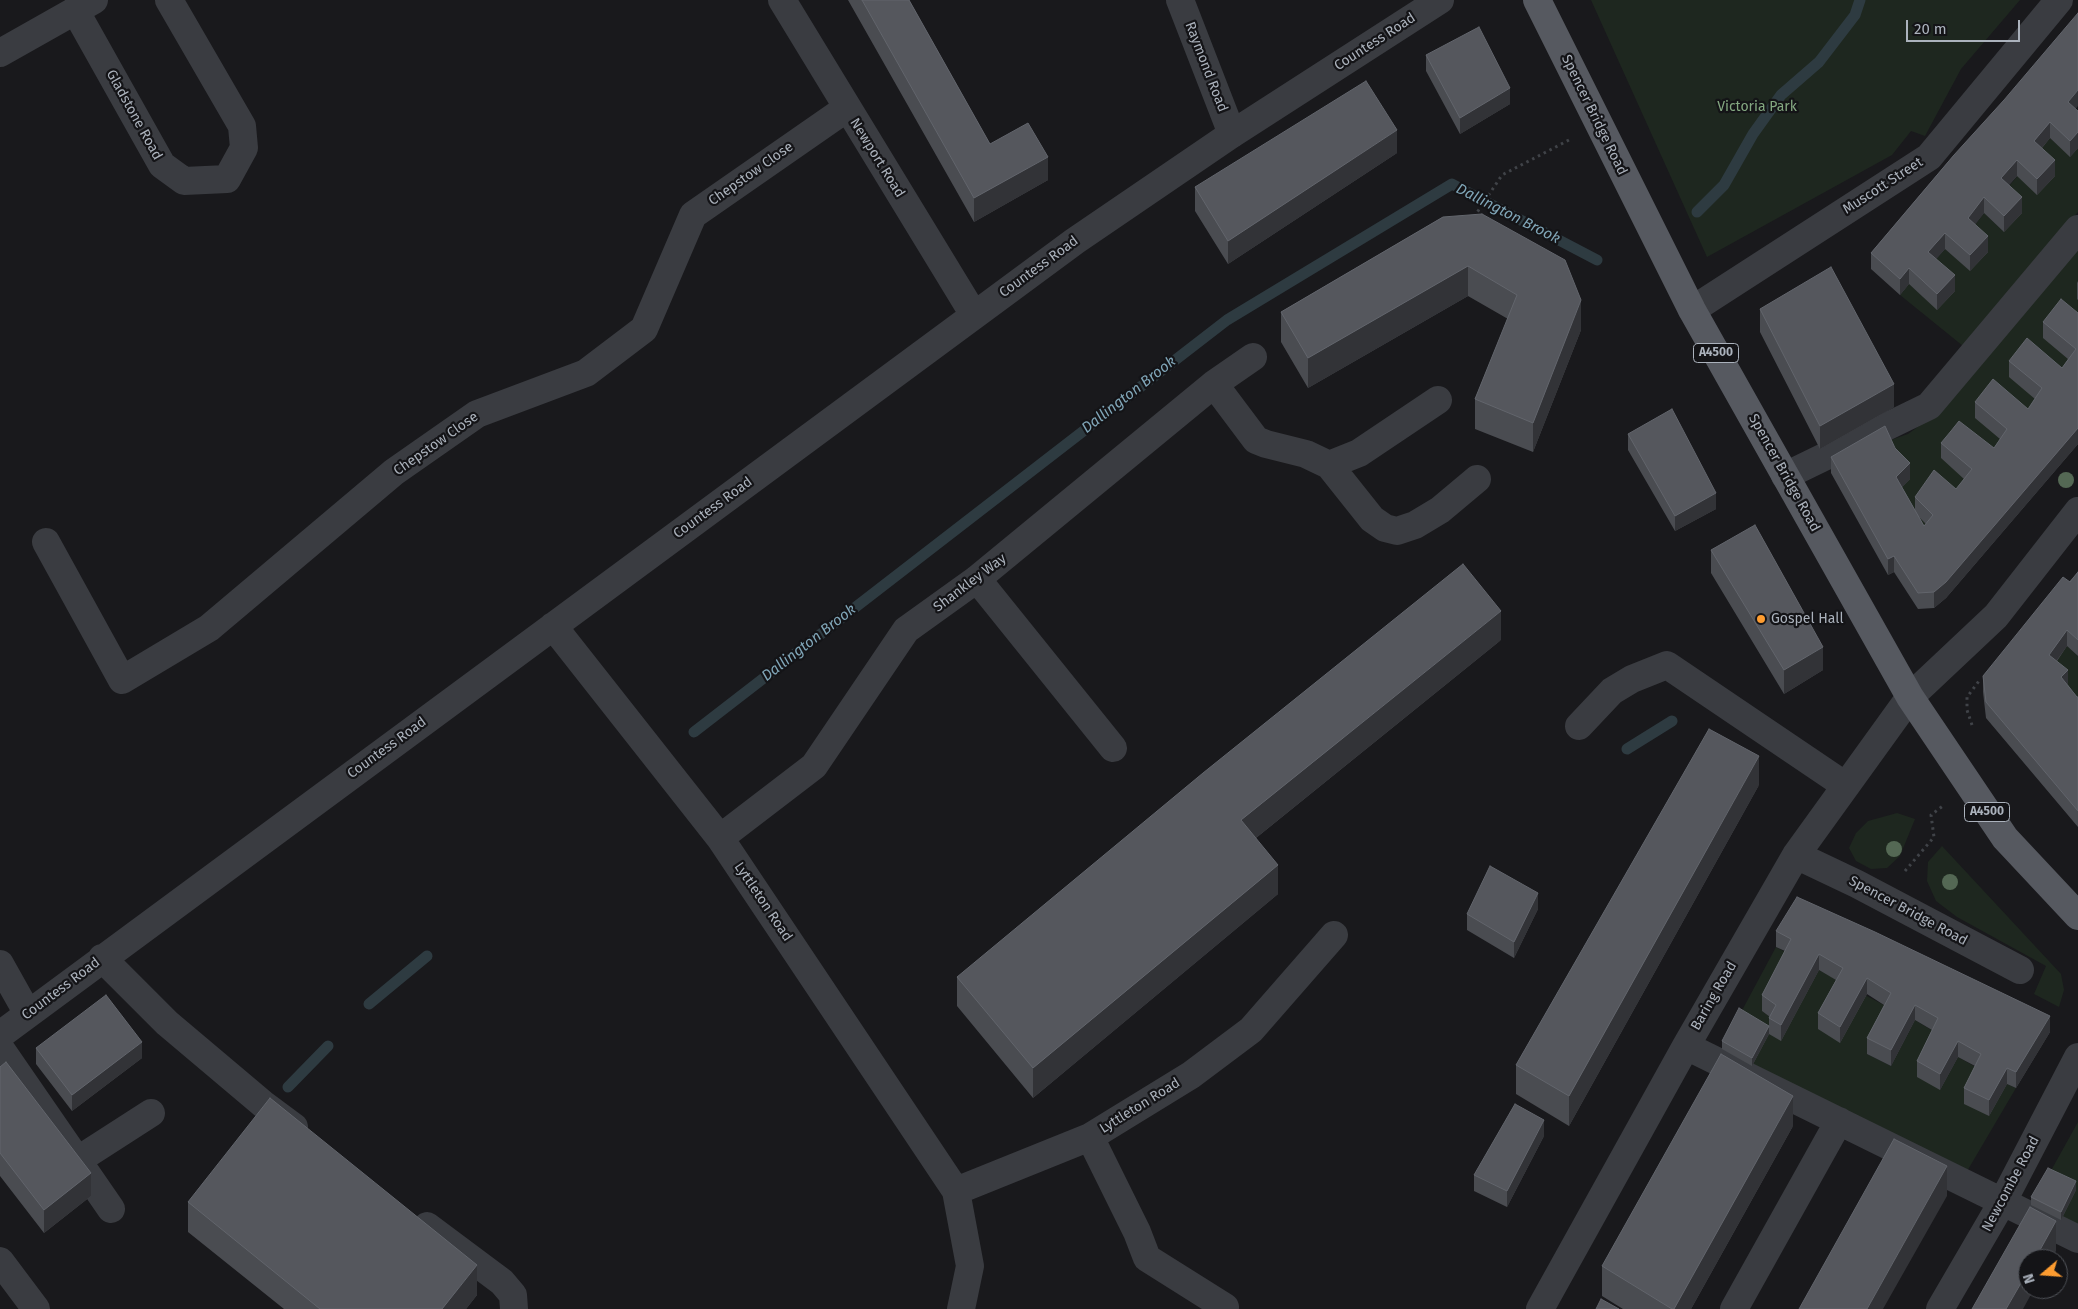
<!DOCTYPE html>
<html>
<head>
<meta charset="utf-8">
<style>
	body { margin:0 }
	#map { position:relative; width:2078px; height:1309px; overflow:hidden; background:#19191c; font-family:"Fira Sans",sans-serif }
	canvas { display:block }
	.north { position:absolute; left:2018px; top:1249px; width:50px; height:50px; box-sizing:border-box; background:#141417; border:1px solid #505359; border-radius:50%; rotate:252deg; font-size:14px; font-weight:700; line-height:20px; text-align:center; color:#abb2bc }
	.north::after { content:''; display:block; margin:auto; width:18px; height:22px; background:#fd9c30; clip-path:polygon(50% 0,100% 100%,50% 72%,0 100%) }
	.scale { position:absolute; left:1906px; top:20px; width:114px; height:22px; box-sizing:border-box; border:2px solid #abb2bc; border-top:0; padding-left:6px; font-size:15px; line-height:18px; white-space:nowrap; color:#abb2bc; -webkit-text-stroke:4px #141417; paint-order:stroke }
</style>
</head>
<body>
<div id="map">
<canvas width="2078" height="1309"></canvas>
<div class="north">N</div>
<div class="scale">20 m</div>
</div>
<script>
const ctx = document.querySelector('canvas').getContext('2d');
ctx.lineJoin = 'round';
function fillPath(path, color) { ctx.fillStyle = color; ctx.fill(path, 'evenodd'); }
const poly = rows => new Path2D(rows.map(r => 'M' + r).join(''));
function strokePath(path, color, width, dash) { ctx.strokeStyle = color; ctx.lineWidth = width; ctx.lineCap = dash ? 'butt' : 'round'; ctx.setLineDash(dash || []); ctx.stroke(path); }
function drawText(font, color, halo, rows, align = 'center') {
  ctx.font = font + ' "Fira Sans",sans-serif'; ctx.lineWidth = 4.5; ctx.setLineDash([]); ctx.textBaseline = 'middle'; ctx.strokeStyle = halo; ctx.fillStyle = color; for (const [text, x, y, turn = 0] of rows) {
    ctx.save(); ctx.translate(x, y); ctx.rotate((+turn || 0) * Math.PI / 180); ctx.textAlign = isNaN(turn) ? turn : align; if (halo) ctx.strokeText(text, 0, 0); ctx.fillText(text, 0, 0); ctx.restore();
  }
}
const green = poly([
	[1591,0,2020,0,1961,69,1925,136,1911,131,1892,155,1707,257],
	[2050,138,2070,156,2078,148,2078,212,1963,346,1900,295,1909,284,1937,309,1928,268,1945,249,1971,271,1968,234,1984,213,2003,231,2009,186],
	[2078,242,2078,329,2076,365,1924,542,1912,520,1885,442,1908,434,1923,423],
	[2067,646,2078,656,2078,713,2049,671],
	[1897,813,1915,819,1900,856,1887,868,1871,869,1856,861,1849,848,1856,833,1868,821],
	[1942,846,2061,974,2064,990,2059,1007,2034,994,2046,966,1957,917,1936,901,1927,881,1928,862],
	[1776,947,1791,955,1762,1011,1776,1021,1770,1034,1781,1040,1819,970,1891,1009,1867,1054,1891,1066,1915,1020,1938,1034,1940,1090,1958,1057,1981,1070,1988,1116,2007,1084,2016,1088,1966,1173,1752,1066,1739,1016],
	[2078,1122,2078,1228,2061,1220,2048,1176]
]);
const stream = poly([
	[1697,212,1724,185,1753,134,1781,95,1819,62,1855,15,1860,0],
	[694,732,1227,320,1452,184,1597,260],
	[1627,749,1672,721],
	[369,1004,427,956],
	[288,1087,328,1046]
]);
const path = poly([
	[1474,217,1502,175,1569,140],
	[1972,725,1967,710,1967,697,1979,681],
	[1905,871,1934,837,1931,815,1944,805]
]);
const minor = poly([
	[782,0,974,315],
	[1180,0,1232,134],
	[75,10,162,165,184,181,227,179,244,148,242,126,169,0],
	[0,53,94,0],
	[1692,310,1929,157,2059,0],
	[1214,384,1256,440,1266,444,1306,454,1329,465,1359,453,1438,400],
	[1329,465,1372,519,1385,528,1397,531,1415,525,1440,510,1477,479],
	[1785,476,1929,406,2078,229],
	[46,542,122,680,209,628,394,472,477,414,586,373,644,329,693,215,847,108],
	[977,579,1113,748],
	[553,626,720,838,956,1191,970,1266,961,1309],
	[1579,726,1612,691,1632,679,1667,665,1846,786],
	[720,838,814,766,906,630,977,579,1214,384,1253,357],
	[1796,855,1857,884,2020,970],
	[102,958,167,1023,263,1104,294,1127],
	[0,964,28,1014],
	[0,1035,1075,241,1232,134,1440,0],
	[1686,1046,2078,1239],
	[0,1048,111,1209],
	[1090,1137,1137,1232,1147,1258,1225,1307],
	[78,1160,151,1113],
	[956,1191,1090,1137,1191,1075,1251,1030,1334,935],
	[427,1226,502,1282,513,1295,514,1309],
	[0,1261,36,1309],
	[1540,1309,1686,1046,1796,855,1910,697,1996,616,2078,511],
	[1734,1309,1839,1121],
	[1940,1309,2003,1201,2078,1057]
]);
const major = poly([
	[1537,0,1692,310,1910,697,2005,838,2078,916]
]);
const trees = [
	[2066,480],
	[1894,849],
	[1950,882]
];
const wall = poly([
	[848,0,909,0,990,144,1048,180,974,222],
	[1426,55,1510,104,1460,134,1426,71],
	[2075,109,2078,111,2078,148,2070,157,2050,138,2042,148,2055,176,2037,195,2017,176,2009,185,2022,213,2004,232,1984,213,1975,224,1988,252,1970,271,1945,249,1936,259,1955,291,1937,310,1909,284,1900,295,1871,269,1871,253,1954,155],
	[1397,153,1228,264,1195,211,1195,187],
	[1443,217,1581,330,1533,452,1475,429,1475,399,1508,319,1468,296,1308,388,1281,342,1281,312],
	[2078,281,2078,300,2077,299,2077,283],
	[1760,309,1894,407,1820,449,1760,332],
	[2078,313,2078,444,1946,598,1934,608,1918,609,1894,572,1888,575,1831,473,1831,457,1895,448,1910,479,1902,487,1915,510,1915,497,1956,489,1964,479,1941,458,1941,443,1994,448,2000,439,1975,418,1975,402,2028,409,2035,399,2009,377,2009,361,2062,368,2068,359,2043,338,2043,322],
	[1919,517,1926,524,1924,526],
	[1628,434,1716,509,1675,531,1628,450],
	[1711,550,1823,670,1784,694,1711,573],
	[2078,572,2078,656,2067,646,2057,661,2068,685,2077,697,2078,697,2078,827,1986,718,1983,692,1983,676],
	[1501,640,1256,838,1278,894,1033,1098,957,1006,957,977],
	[1759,785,1569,1126,1516,1094,1516,1065],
	[1538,909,1514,958,1467,930,1467,914],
	[1776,931,2050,1032,2016,1088,2007,1084,1989,1116,1964,1104,1964,1088,1975,1066,1958,1057,1940,1090,1917,1077,1917,1061,1932,1030,1915,1020,1891,1066,1867,1054,1867,1038,1884,1005,1867,994,1840,1043,1818,1029,1818,1013,1836,980,1819,970,1781,1041,1769,1034,1752,1066,1722,1049,1722,1041,1769,1026,1769,1018,1770,1017,1762,1011,1762,995,1785,951,1776,947],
	[36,1048,142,1058,72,1111,36,1064],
	[0,1067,91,1196,44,1233,0,1176],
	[1793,1126,1691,1309,1623,1309,1602,1296,1602,1266],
	[1544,1136,1507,1207,1474,1191,1474,1175],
	[2076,1190,2061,1220,2031,1205,2031,1197],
	[188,1202,477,1295,466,1309,284,1309,188,1232]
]);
const shadedWall = poly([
	[1510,88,1510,104,1460,134,1460,118],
	[2078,90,2078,106,2068,118,2068,102],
	[2050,122,2050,138,2034,157,2034,141],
	[1397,130,1397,153,1228,264,1228,241],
	[2078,132,2078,148,2070,157,2070,141],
	[1048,157,1048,180,974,222,974,198],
	[2017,160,2017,176,2001,194,2001,178],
	[2055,160,2055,176,2037,195,2037,179],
	[1984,197,1984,213,1968,234,1968,218],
	[2022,197,2022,213,2004,232,2004,216],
	[1945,233,1945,249,1928,268,1928,252],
	[1988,236,1988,252,1970,271,1970,255],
	[1468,266,1468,296,1308,388,1308,358],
	[1909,268,1909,284,1900,295,1900,279],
	[1955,275,1955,291,1937,310,1937,294],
	[1581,300,1581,330,1533,452,1533,423],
	[1894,384,1894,407,1820,449,1820,426],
	[2078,428,2078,444,1946,598,1934,608,1934,592],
	[1910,463,1910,479,1896,493,1896,477],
	[1716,493,1716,509,1675,531,1675,516],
	[1894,556,1894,572,1888,575,1888,559],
	[1501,611,1501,640,1241,850,1241,820],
	[2067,630,2067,646,2049,671,2049,655],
	[1823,647,1823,670,1784,694,1784,670],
	[2068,670,2068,686,2061,677],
	[1759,756,1759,785,1569,1126,1569,1096],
	[1278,865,1278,894,1033,1098,1033,1068],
	[1538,893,1538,909,1514,958,1514,942],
	[1819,954,1819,970,1781,1041,1781,1025],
	[1867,978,1867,994,1840,1043,1840,1027],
	[1915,1005,1915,1020,1891,1066,1891,1050],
	[2050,1016,2050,1032,2016,1088,2016,1072],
	[1769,1026,1769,1034,1752,1066,1752,1058],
	[1958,1041,1958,1057,1940,1090,1940,1074],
	[142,1042,142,1058,72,1111,72,1095],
	[2007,1068,2007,1084,1989,1116,1989,1100],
	[1793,1096,1793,1126,1691,1309,1674,1309],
	[1544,1120,1544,1136,1507,1207,1507,1191],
	[1947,1166,1947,1196,1883,1309,1867,1309],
	[91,1173,91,1196,44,1233,44,1210],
	[2076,1181,2076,1190,2061,1220,2061,1212],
	[2056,1221,2056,1251,2051,1259,2035,1259],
	[477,1265,477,1295,466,1309,442,1309],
	[2028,1271,2028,1289,2034,1289,2023,1309,2006,1309]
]);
const building = poly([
	[862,0,909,0,990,144,1028,123,1048,157,974,198,862,0],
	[2078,13,2078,90,2068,102,2078,111,2078,132,2070,141,2050,122,2034,141,2055,160,2037,179,2017,160,2001,178,2022,197,2004,216,1984,197,1968,218,1988,236,1970,255,1945,233,1936,243,1928,252,1955,275,1937,294,1909,268,1900,279,1871,253,1954,155,2004,100,2078,13],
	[1479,27,1510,88,1460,118,1426,55,1479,27],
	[1366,81,1397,130,1228,241,1195,187,1366,81],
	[1482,214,1565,260,1581,300,1533,423,1475,399,1517,295,1468,266,1308,358,1281,312,1443,217,1482,214],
	[1831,267,1894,384,1820,426,1760,309,1831,267],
	[2061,299,2078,313,2078,428,1946,582,1934,592,1918,593,1894,556,1888,559,1831,457,1885,426,1895,448,1910,463,1896,477,1924,526,1933,515,1915,497,1934,470,1956,489,1972,469,1941,443,1951,431,1959,421,1994,448,2007,429,1975,402,1993,379,2028,409,2042,388,2009,361,2027,338,2062,368,2076,349,2043,322,2061,299],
	[1672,409,1716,493,1675,516,1628,434,1672,409],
	[1755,525,1823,647,1784,670,1711,550,1755,525],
	[1463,564,1501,611,1241,820,1278,865,1033,1068,957,977,1203,773,1463,564],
	[2078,572,2078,640,2067,630,2049,655,2068,670,2061,677,2077,697,2078,697,2078,811,1986,702,1983,676,2063,577,2070,582,2078,572],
	[1709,729,1759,756,1569,1096,1516,1065,1709,729],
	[1490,866,1538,893,1514,942,1467,914,1490,866],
	[1797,897,1875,932,2050,1016,2016,1072,2007,1068,1989,1100,1964,1088,1981,1054,1958,1041,1940,1074,1917,1061,1938,1018,1915,1005,1891,1050,1867,1038,1891,993,1867,978,1840,1027,1818,1013,1843,968,1819,954,1781,1025,1769,1018,1776,1005,1762,995,1791,939,1776,931,1797,897],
	[106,995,142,1042,72,1095,36,1048,106,995],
	[1739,1008,1769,1026,1752,1058,1722,1041,1739,1008],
	[1721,1054,1793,1096,1674,1309,1672,1309,1602,1266,1721,1054],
	[6,1062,91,1173,44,1210,0,1153,0,1067,6,1062],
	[270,1098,477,1265,442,1309,320,1309,188,1202,270,1098],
	[1515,1104,1544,1120,1507,1191,1474,1175,1515,1104],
	[1894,1139,1947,1166,1867,1309,1799,1309,1894,1139],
	[2048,1168,2076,1181,2061,1212,2031,1197,2048,1168],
	[2030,1207,2056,1221,2035,1259,2028,1259,2028,1271,2006,1309,1972,1309,2030,1207],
	[1601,1299,1619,1309,1596,1309,1601,1299]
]);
const markers = [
	[1761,619,5,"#fd9c30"]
];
const shields = [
	[1716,353,45],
	[1987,812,45]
];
const shieldNames = [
	["A4500",1716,353],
	["A4500",1987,812]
];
const streetNames = [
	["Countess Road",1375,42,-33],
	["Raymond Road",1206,67,69],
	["Gladstone Road",134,115,61],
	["Spencer Bridge Road",1594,115,64],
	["Newport Road",877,158,58],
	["Chepstow Close",751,174,-35],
	["Muscott Street",1883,186,-33],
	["Countess Road",1039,267,-36],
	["Chepstow Close",436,444,-35],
	["Spencer Bridge Road",1784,473,61],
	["Countess Road",713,508,-36],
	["Shankley Way",970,583,-37],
	["Countess Road",387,748,-36],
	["Lyttleton Road",763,902,56],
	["Spencer Bridge Road",1908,911,28],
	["Countess Road",61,989,-37],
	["Baring Road",1714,996,-60],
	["Lyttleton Road",1140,1106,-32],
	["Newcombe Road",2011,1184,-62]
];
const parkNames = [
	["Victoria Park",1757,107]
];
const poiNames = [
	["Gospel Hall",1771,619]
];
const waterNames = [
	["Dallington Brook",1508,214,27],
	["Dallington Brook",1129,395,-38],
	["Dallington Brook",809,643,-38]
];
fillPath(green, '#1e271f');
strokePath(stream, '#2e3b41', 11);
strokePath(path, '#404348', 3, [2.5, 4]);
strokePath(minor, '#3a3c41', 28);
strokePath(major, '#565960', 28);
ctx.fillStyle = '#546854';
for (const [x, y] of trees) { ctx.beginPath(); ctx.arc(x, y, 8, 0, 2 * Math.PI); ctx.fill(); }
fillPath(wall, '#4a4c51');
fillPath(shadedWall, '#323337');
fillPath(building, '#55575d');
strokePath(building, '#62656c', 1);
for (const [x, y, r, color] of markers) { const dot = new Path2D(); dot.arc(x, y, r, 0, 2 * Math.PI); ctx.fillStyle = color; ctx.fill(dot); strokePath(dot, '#141417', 2); }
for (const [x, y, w] of shields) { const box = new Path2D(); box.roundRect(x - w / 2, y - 9.5, w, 19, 4); ctx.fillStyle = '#141417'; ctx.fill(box); strokePath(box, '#abb2bc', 1); }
drawText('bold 12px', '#abb2bc', null, shieldNames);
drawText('14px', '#abb2bc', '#141417', streetNames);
drawText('14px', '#84a881', '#141417', parkNames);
drawText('14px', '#abb2bc', '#141417', poiNames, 'left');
drawText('italic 15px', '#80a6b8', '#141417', waterNames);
</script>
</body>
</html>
